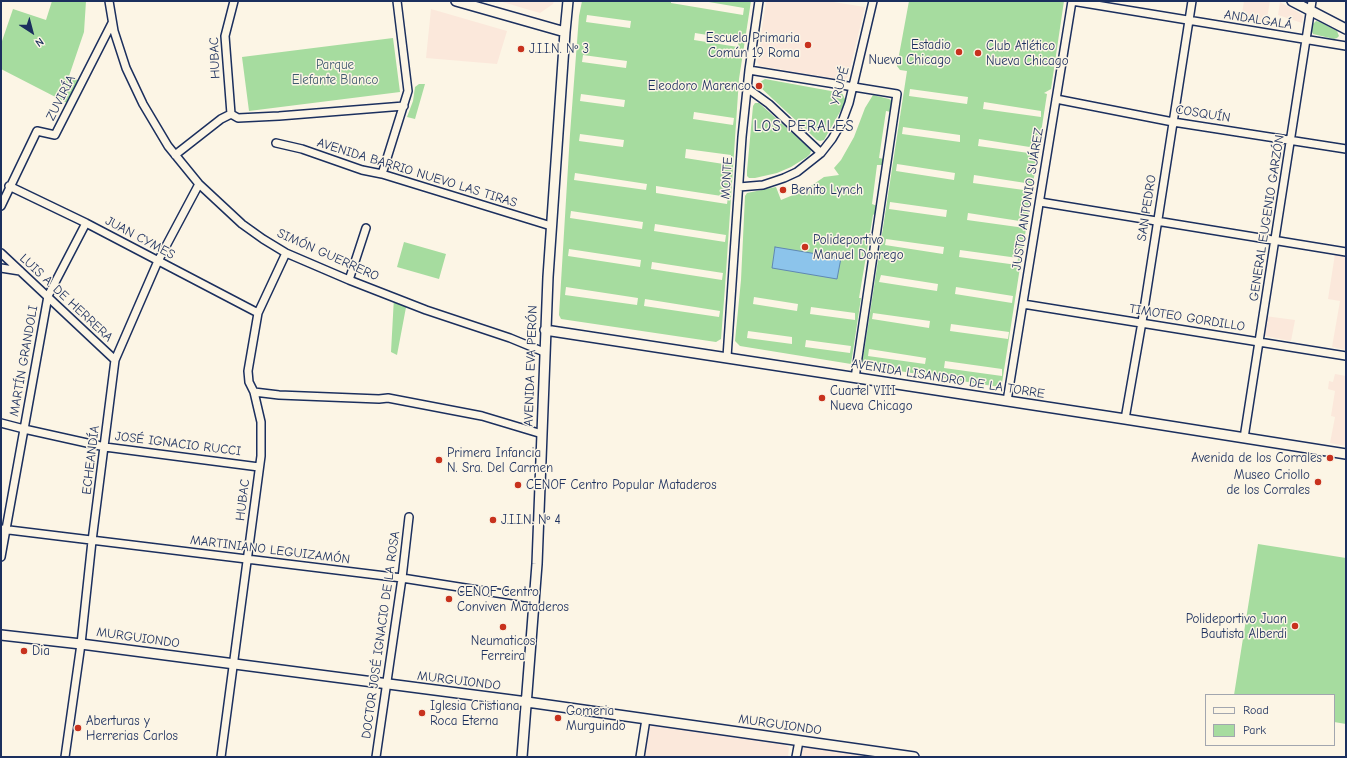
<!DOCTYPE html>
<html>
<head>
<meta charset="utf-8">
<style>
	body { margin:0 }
	#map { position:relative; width:1347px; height:758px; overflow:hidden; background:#fcf5e5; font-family:"Comic Neue",sans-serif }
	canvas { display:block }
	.frame { position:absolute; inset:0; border:2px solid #1b2f5e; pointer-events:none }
	.legend { position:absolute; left:1205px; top:694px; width:130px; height:52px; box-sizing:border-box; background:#fcf5e5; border:1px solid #a2a6af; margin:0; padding:5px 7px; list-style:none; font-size:12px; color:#1b2f5e }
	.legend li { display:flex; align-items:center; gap:8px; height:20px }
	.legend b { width:20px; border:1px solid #a2a6af }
	.north { position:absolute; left:12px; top:12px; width:40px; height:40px; -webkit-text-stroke:3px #fcf5e5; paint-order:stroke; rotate:144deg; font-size:11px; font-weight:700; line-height:16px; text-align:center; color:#1b2f5e }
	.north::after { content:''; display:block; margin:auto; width:14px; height:18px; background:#1b2f5e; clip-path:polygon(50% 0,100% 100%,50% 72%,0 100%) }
</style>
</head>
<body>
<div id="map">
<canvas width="1347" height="758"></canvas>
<div class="frame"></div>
<ul class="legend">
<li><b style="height:5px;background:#fcf5e5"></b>Road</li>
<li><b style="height:11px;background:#a6dc9f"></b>Park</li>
</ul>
<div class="north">N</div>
</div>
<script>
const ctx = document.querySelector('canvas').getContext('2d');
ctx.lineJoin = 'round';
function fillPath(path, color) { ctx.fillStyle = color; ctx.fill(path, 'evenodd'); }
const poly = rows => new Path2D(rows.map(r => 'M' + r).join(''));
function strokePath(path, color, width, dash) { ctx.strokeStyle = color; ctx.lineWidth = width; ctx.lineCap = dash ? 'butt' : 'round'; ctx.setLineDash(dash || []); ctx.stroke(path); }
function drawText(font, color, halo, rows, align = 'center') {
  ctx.font = font + ' "Comic Neue",sans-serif'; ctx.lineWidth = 3; ctx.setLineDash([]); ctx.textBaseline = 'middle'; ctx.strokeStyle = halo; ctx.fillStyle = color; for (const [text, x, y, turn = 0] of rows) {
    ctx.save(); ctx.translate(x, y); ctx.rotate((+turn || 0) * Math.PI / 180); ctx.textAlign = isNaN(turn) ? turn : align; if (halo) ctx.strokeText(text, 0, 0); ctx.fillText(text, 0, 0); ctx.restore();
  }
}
const built = poly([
	[499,1,554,1,553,4,540,13],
	[766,1,827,1,865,7,848,77,844,80,760,66,757,62],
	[1244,1,1270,1,1266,24,1241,20],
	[1280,2,1301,14,1303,16,1302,23,1278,15],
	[431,9,507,31,497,64,426,58],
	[1335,254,1346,255,1346,350,1332,347,1340,301,1328,299],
	[1265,316,1295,320,1291,341,1265,336,1263,332],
	[1335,374,1346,376,1346,446,1330,443,1335,417,1331,416,1335,391,1328,389,1329,381,1333,382],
	[653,724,785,743,789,748,788,757,640,757,648,725],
	[806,747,879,757,797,757,800,749]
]);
const green = poly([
	[52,1,86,1,84,32,69,76,82,82,71,105,1,69,1,44,13,9,46,20],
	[582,1,671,1,671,3,743,15,744,8,703,1,751,1,739,79,725,287,721,339,716,342,561,319,559,315,570,134,579,16],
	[587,15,631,21,630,28,586,22],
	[695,33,739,40,738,47,694,40],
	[583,55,627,61,626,68,582,62],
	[581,94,625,100,624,107,580,101],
	[694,112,734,118,733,125,693,119],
	[580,134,624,140,623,147,579,141],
	[686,149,731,155,730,165,685,158],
	[575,173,647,184,646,190,574,180],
	[656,186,728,197,727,204,656,193],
	[571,211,643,222,642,229,570,218],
	[655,224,726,235,725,242,654,231],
	[569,249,641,260,640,267,568,256],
	[652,262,723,273,722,280,651,269],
	[566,287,638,298,637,305,565,295],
	[645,299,720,311,719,317,644,306],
	[909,1,1064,1,1051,89,1044,93,1047,94,1002,383,999,387,862,365,907,71,900,70,897,66],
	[910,89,968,97,967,104,909,96],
	[984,102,1041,111,1041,117,983,109],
	[903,127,960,135,960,142,902,134],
	[979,139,1036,148,1036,154,978,146],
	[897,164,955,173,954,180,896,171],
	[974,175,1032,184,1031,191,973,183],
	[890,202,947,210,946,217,889,209],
	[968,213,1026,222,1025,228,967,220],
	[886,239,944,247,943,254,885,245],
	[960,250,1018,258,1017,265,959,257],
	[881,275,938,284,937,291,879,282],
	[956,287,1013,296,1012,303,955,294],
	[873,313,930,321,929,328,872,319],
	[951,324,1009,332,1008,339,950,331],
	[869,349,926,358,925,364,868,356],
	[945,361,1002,369,1002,376,944,368],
	[1316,21,1320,22,1337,31,1339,36,1337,38,1334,39,1313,34,1311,30,1311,26],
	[393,38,400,92,249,111,242,57],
	[765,79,842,93,845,99,845,103,824,140,820,141,817,140,760,87,760,82],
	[419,84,425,84,415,119,407,117,413,101,415,87],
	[873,95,889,99,893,101,891,112,886,111,879,158,884,159,883,165,877,165,872,204,877,206,876,213,873,215,859,298,861,298,851,364,740,346,735,341,741,280,745,196,747,193,776,187,781,200,805,190,824,177,839,175,834,168,841,160,854,137,865,108],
	[754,297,798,304,797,311,753,304],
	[811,307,855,313,855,320,810,314],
	[748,331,792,337,792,344,747,338],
	[806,340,851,346,850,353,805,347],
	[755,103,759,103,810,149,811,151,810,154,807,157,791,167,777,173,755,178,749,178,747,176,747,171,753,106],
	[404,242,446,254,439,279,397,267],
	[394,297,407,302,397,355,391,352],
	[1258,544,1346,558,1346,724,1334,722,1334,695,1234,695]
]);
const water = poly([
	[775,247,841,258,837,279,772,268,775,247]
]);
const street = poly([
	[109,1,114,31,126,68,143,104,168,146,199,184,242,224,263,239,286,253,349,280,426,310,510,338,544,352],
	[1072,1,1346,46],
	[749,70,897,94,855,378],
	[747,88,769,104,821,153],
	[1056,99,1173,122,1346,149],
	[231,114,238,118,279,116,404,106],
	[231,114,225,36,234,1],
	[276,143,302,149,362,170,382,174,551,226],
	[175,155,221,119,231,114],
	[382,174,408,91,397,1],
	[9,186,86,223,258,313],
	[739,187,763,185,784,178,797,172,821,153,832,139,842,122,849,103,873,1],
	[1040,202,1346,252],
	[1,206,37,131,55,135,112,23],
	[1,253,115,360],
	[1,268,20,271],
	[349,280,366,228],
	[1023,304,1346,356],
	[727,357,742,137,749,70,759,1],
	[254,392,279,395,379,399,388,398,482,416,542,434],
	[1007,401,1072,1],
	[1125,419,1142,322,1192,1],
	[1,423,24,429,105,447,259,467],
	[1244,438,1312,1],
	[1,529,402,578,535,599],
	[1,557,48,296,86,223],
	[65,757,81,644,92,541,115,360,158,261,199,184],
	[221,757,261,456,261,422,254,392,249,382,248,371,258,313,286,253],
	[376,757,402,578,409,517],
	[640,757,646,719],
	[796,757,799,741]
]);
const secondary = poly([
	[456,1,565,32],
	[1292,1,1346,29],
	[545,330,1125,419,1346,454],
	[1,635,81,644,527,702,914,757],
	[522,757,537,564,548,277,565,32,568,1]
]);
const markers = [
	[808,45,4,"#c8321e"],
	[521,49,4,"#c8321e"],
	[959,52,4,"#c8321e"],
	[978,53,4,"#c8321e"],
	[759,86,4,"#c8321e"],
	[783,190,4,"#c8321e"],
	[805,247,4,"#c8321e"],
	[822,398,4,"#c8321e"],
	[1330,458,4,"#c8321e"],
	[439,460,4,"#c8321e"],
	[1318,482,4,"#c8321e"],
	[518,485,4,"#c8321e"],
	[493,520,4,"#c8321e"],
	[449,599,4,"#c8321e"],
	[1295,626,4,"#c8321e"],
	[503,627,4,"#c8321e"],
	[24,651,4,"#c8321e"],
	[422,713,4,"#c8321e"],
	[558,718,4,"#c8321e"],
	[78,728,4,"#c8321e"]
];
const streetNames = [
	["ANDALGALÁ",1258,20,9],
	["HUBAC",215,58,-92],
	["YRUPÉ",840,86,-75],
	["ZUVIRÍA",61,98,-63],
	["COSQUÍN",1203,114,9],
	["AVENIDA BARRIO NUEVO LAS TIRAS",417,173,17],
	["MONTE",727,178,-86],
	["JUSTO ANTONIO SUÁREZ",1028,199,-81],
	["SAN PEDRO",1147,208,-81],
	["GENERAL EUGENIO GARZÓN",1267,218,-81],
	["JUAN CYMES",140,238,28],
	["SIMÓN GUERRERO",328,255,24],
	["LUIS A. DE HERRERA",66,298,43],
	["TIMOTEO GORDILLO",1187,318,9],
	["MARTÍN GRANDOLI",24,361,-80],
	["AVENIDA EVA PERÓN",531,366,-88],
	["AVENIDA LISANDRO DE LA TORRE",948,379,9],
	["JOSÉ IGNACIO RUCCI",178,444,7],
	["ECHEANDÍA",91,460,-83],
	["HUBAC",243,500,-83],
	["MARTINIANO LEGUIZAMÓN",270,550,7],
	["DOCTOR JOSÉ IGNACIO DE LA ROSA",381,635,-82],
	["MURGUIONDO",138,638,8],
	["MURGUIONDO",459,681,7],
	["MURGUIONDO",780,725,8]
];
const poiNames = [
	["Escuela Primaria",800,38,"right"],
	["Común 19 Roma",800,53,"right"],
	["Estadio",951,45,"right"],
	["Nueva Chicago",951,60,"right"],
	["Club Atlético",986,46],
	["Nueva Chicago",986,61],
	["J.I.I.N. Nº 3",529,49],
	["Eleodoro Marenco",751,86,"right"],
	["Benito Lynch",791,190],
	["Polideportivo",813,240],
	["Manuel Dorrego",813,255],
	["Cuartel VIII",830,391],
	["Nueva Chicago",830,406],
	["Primera Infancia",447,453],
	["N. Sra. Del Carmen",447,468],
	["Avenida de los Corrales",1322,458,"right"],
	["Museo Criollo",1310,475,"right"],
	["de los Corrales",1310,490,"right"],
	["CENOF Centro Popular Mataderos",526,485],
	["J.I.I.N. Nº 4",501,520],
	["CENOF Centro",457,592],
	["Conviven Mataderos",457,607],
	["Polideportivo Juan",1287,619,"right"],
	["Bautista Alberdi",1287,634,"right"],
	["Neumaticos",503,641,"center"],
	["Ferreira",503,656,"center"],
	["Dia",32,651],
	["Iglesia Cristiana",430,706],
	["Roca Eterna",430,721],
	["Gomeria",566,711],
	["Murguindo",566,726],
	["Aberturas y",86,721],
	["Herrerias Carlos",86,736]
];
const parkNames = [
	["Parque",335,65],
	["Elefante Blanco",335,80]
];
const quarterNames = [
	["LOS PERALES",804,127]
];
fillPath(built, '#fbe8db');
fillPath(green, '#a6dc9f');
fillPath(water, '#8cc4eb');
strokePath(water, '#5f88b3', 1);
strokePath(street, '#1b2f5e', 10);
strokePath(secondary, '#1b2f5e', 12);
strokePath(street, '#fcf5e5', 7);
strokePath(secondary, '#fcf5e5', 9);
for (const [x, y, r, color] of markers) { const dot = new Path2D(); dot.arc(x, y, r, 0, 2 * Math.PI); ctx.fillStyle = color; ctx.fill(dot); strokePath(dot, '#fcf5e5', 1.5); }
drawText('13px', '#1b2f5e', '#fcf5e5', streetNames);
drawText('13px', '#1b2f5e', '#fcf5e5', poiNames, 'left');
drawText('13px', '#3e5a6e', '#fcf5e5', parkNames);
ctx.letterSpacing = '1px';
drawText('15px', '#1b2f5e', '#fcf5e5', quarterNames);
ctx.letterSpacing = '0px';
</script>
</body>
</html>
